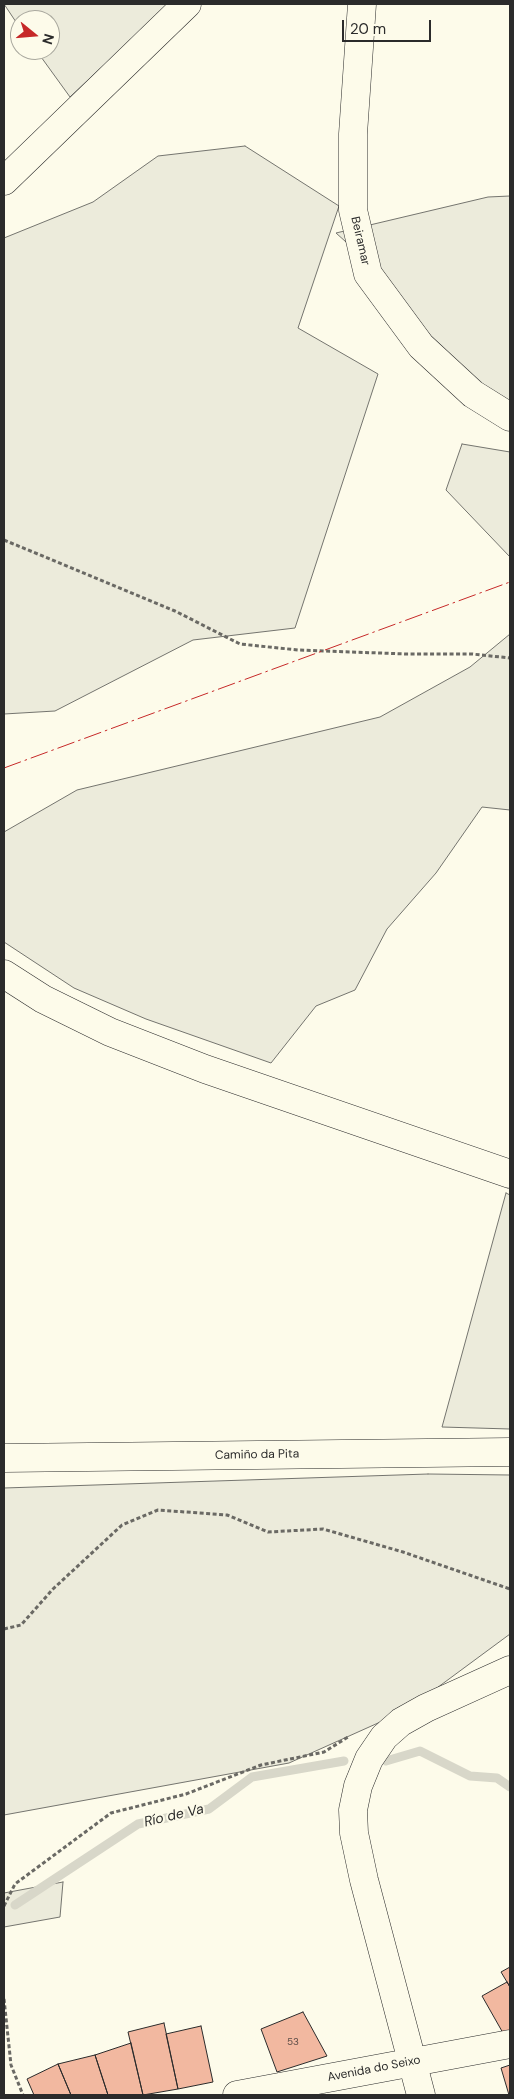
<!DOCTYPE html>
<html>
<head>
<meta charset="utf-8">
<style>
	body { margin:0 }
	#map { position:relative; width:514px; height:2099px; overflow:hidden; background:#fdfbea; font-family:"DM Sans",sans-serif }
	canvas { display:block }
	.frame { position:absolute; inset:0; border:5px solid #2b2b2b; pointer-events:none }
	.north { position:absolute; left:10px; top:10px; width:50px; height:50px; box-sizing:border-box; background:#fdfbea; border:1px solid #a9a89e; border-radius:50%; rotate:107deg; font-size:14px; font-weight:700; line-height:20px; text-align:center; color:#2b2b2b }
	.north::after { content:''; display:block; margin:auto; width:18px; height:22px; background:#c62828; clip-path:polygon(50% 0,100% 100%,50% 72%,0 100%) }
	.scale { position:absolute; left:342px; top:20px; width:89px; height:22px; box-sizing:border-box; border:2px solid #2b2b2b; border-top:0; padding-left:6px; font-size:15px; line-height:18px; white-space:nowrap; color:#2b2b2b; -webkit-text-stroke:4px #fdfbea; paint-order:stroke }
</style>
</head>
<body>
<div id="map">
<canvas width="514" height="2099"></canvas>
<div class="frame"></div>
<div class="north">N</div>
<div class="scale">20 m</div>
</div>
<script>
const ctx = document.querySelector('canvas').getContext('2d');
ctx.lineJoin = 'round';
function fillPath(path, color) { ctx.fillStyle = color; ctx.fill(path, 'evenodd'); }
const poly = rows => new Path2D(rows.map(r => 'M' + r).join(''));
function strokePath(path, color, width, dash) { ctx.strokeStyle = color; ctx.lineWidth = width; ctx.lineCap = dash ? 'butt' : 'round'; ctx.setLineDash(dash || []); ctx.stroke(path); }
function drawText(font, color, halo, rows, align = 'center') {
  ctx.font = font + ' "DM Sans",sans-serif'; ctx.lineWidth = 4; ctx.setLineDash([]); ctx.textBaseline = 'middle'; ctx.strokeStyle = halo; ctx.fillStyle = color; for (const [text, x, y, turn = 0] of rows) {
    ctx.save(); ctx.translate(x, y); ctx.rotate((+turn || 0) * Math.PI / 180); ctx.textAlign = isNaN(turn) ? turn : align; if (halo) ctx.strokeText(text, 0, 0); ctx.fillText(text, 0, 0); ctx.restore();
  }
}
const green = poly([
	[4,4,169,4,70,97,36,50,50,50,50,20,20,20,20,28,4,4],
	[245,146,339,206,298,328,378,374,295,628,193,640,55,711,4,714,4,238,93,202,158,156,245,146],
	[510,196,510,412,431,336,375,268,336,233,488,197,510,196],
	[462,444,510,452,510,557,446,490,462,444],
	[510,634,510,810,482,807,436,873,387,929,355,990,316,1006,271,1063,146,1019,74,988,4,942,4,832,77,790,380,717,470,667,510,634],
	[506,1193,510,1195,510,1429,442,1427,506,1193],
	[428,1474,510,1475,510,1634,407,1710,289,1763,4,1815,4,1488,428,1474],
	[63,1882,60,1917,4,1927,4,1893,63,1882]
]);
const stream = poly([
	[386,1761,420,1751,470,1776,497,1778,510,1787],
	[15,1905,138,1824,209,1809,252,1777,344,1761]
]);
const building = poly([
	[510,1967,510,1987,501,1972,510,1967],
	[507,1982,510,1987,510,2031,503,2033,482,1996,507,1982],
	[303,2012,327,2056,277,2072,261,2029,303,2012],
	[164,2023,178,2089,143,2095,128,2032,164,2023],
	[201,2026,213,2082,178,2089,166,2034,201,2026],
	[131,2043,143,2095,108,2095,95,2055,131,2043],
	[95,2055,108,2095,71,2095,58,2064,95,2055],
	[58,2064,71,2095,34,2095,27,2079,58,2064],
	[510,2065,510,2095,509,2095,501,2068,510,2065]
]);
const path = poly([
	[4,540,175,611,240,644,298,650,406,654,472,654,510,658],
	[4,1629,21,1625,53,1589,122,1525,158,1510,227,1515,268,1532,323,1529,403,1552,510,1589],
	[4,1906,15,1884,111,1813,186,1794,261,1765,324,1752,348,1737],
	[4,1999,11,2065,23,2095]
]);
const minor = poly([
	[362,4,353,134,353,210,368,274,421,346,473,394,510,417],
	[4,181,187,4],
	[4,974,43,999,110,1032,205,1069,510,1174],
	[4,1458,510,1452],
	[237,2095,510,2044],
	[421,2095,364,1880,354,1833,353,1810,358,1786,369,1759,384,1737,401,1722,426,1708,510,1670]
]);
const power = poly([
	[4,768,510,582]
]);
const numberNames = [
	["53",293,2042]
];
const streetNames = [
	["Beiramar",360,241,77],
	["Camiño da Pita",257,1455,-1],
	["Avenida do Seixo",374,2069,-11]
];
const waterNames = [
	["Río de Va",174,1816,-13]
];
fillPath(green, '#ecebdb');
strokePath(green, '#74746e', 1);
strokePath(stream, '#d8d7c9', 9);
fillPath(building, '#f2b8a0');
strokePath(building, '#2b2b2b', 1);
strokePath(minor, '#2b2b2b', 29);
strokePath(path, '#6a6964', 3, [4, 2.5]);
strokePath(minor, '#fdfbea', 28);
strokePath(power, '#c62828', 1, [18, 4, 2.5, 4]);
drawText('10px', '#5d4e48', null, numberNames);
drawText('12px', '#2b2b2b', '#fdfbea', streetNames);
drawText('italic 14px', '#2b2b2b', '#fdfbea', waterNames);
</script>
</body>
</html>
